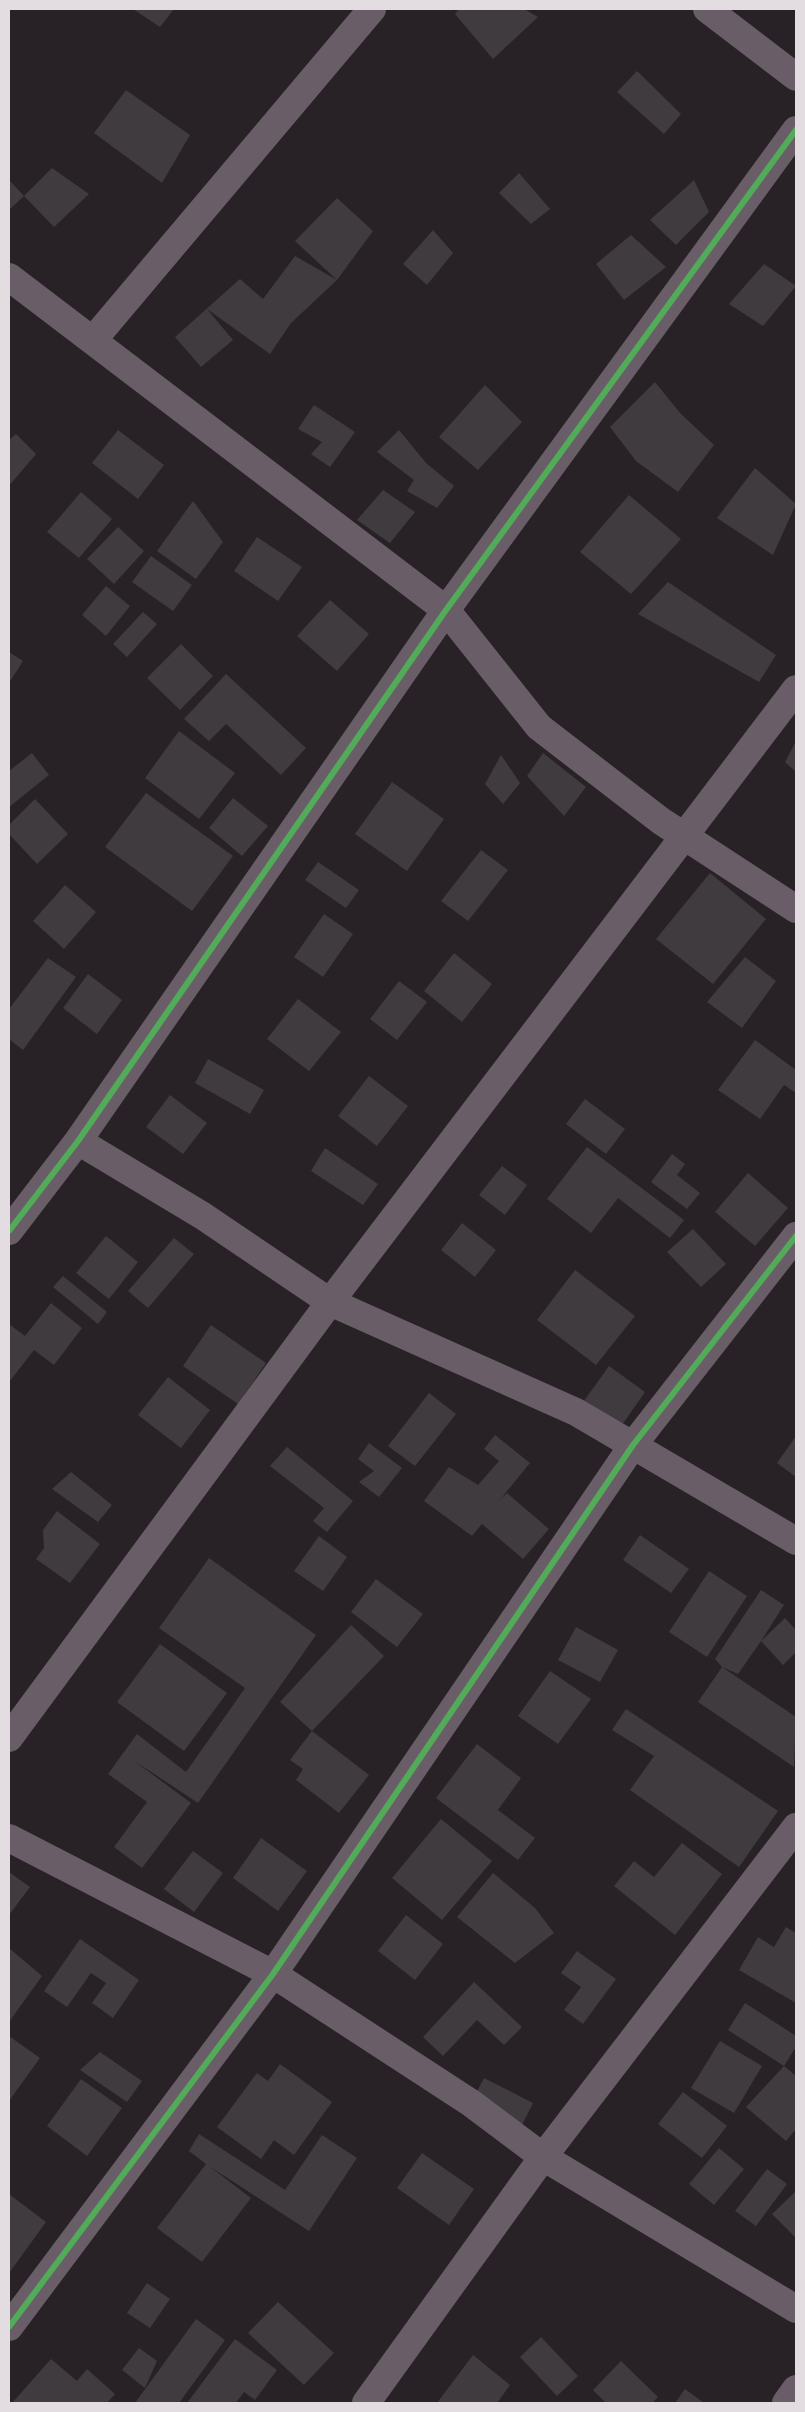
<!DOCTYPE html>
<html>
<head>
<meta charset="utf-8">
<style>
	body { margin:0 }
	#map { position:relative; width:805px; height:2412px; overflow:hidden; background:#282227; font-family:"Fira Sans",sans-serif }
	canvas { display:block }
	.frame { position:absolute; inset:0; border:10px solid #e3dde2; pointer-events:none }
</style>
</head>
<body>
<div id="map">
<canvas width="805" height="2412"></canvas>
<div class="frame"></div>
</div>
<script>
const ctx = document.querySelector('canvas').getContext('2d');
ctx.lineJoin = 'round';
function fillPath(path, color) { ctx.fillStyle = color; ctx.fill(path, 'evenodd'); }
const poly = rows => new Path2D(rows.map(r => 'M' + r).join(''));
function strokePath(path, color, width, dash) { ctx.strokeStyle = color; ctx.lineWidth = width; ctx.lineCap = dash ? 'butt' : 'round'; ctx.setLineDash(dash || []); ctx.stroke(path); }
const building = poly([
	[133,9,174,9,160,27],
	[459,9,524,9,538,17,493,59,455,14],
	[637,71,681,114,664,134,617,92],
	[126,90,190,135,162,183,94,133],
	[52,168,89,194,54,227,24,196],
	[519,173,550,209,531,224,499,193],
	[694,180,709,212,676,245,650,220],
	[10,181,24,196,9,210,9,183],
	[337,198,373,231,337,280,295,241],
	[433,230,453,253,427,285,403,264],
	[631,235,666,267,624,300,596,264],
	[295,256,337,280,291,323,270,354,207,309,233,340,201,367,175,337,240,279,263,299],
	[764,264,796,286,763,326,729,304],
	[655,382,680,413,714,445,678,492,636,461,610,427],
	[485,385,522,422,478,470,439,437],
	[314,405,355,432,330,467,311,454,322,442,298,429],
	[118,430,164,465,138,499,92,463],
	[399,430,426,463,454,486,437,508,407,491,414,480,377,452],
	[16,434,36,454,9,486,9,440],
	[755,468,796,504,773,555,717,518],
	[383,490,415,512,390,543,357,520],
	[81,492,112,519,79,558,47,532],
	[629,495,681,539,631,594,580,552],
	[193,501,223,542,196,579,157,551],
	[118,527,144,551,114,584,87,559],
	[257,537,302,567,278,601,234,571],
	[151,556,192,585,173,611,132,582],
	[668,582,776,655,759,682,638,614],
	[106,586,130,606,106,636,82,615],
	[330,600,369,634,337,671,297,636],
	[143,612,157,624,127,657,113,644],
	[181,644,213,676,180,710,147,678],
	[9,652,23,661,9,683],
	[226,674,306,748,281,775,226,724,209,741,184,719],
	[179,731,235,773,199,819,145,778],
	[796,741,796,772,785,762],
	[32,753,49,775,9,807,9,771],
	[543,753,586,787,564,816,527,776],
	[501,755,520,783,503,804,485,784],
	[392,782,444,819,407,871,355,834],
	[146,793,233,856,192,911,105,847],
	[233,798,268,826,242,856,209,828],
	[35,799,68,834,37,864,9,834,9,825],
	[481,850,508,870,468,921,441,901],
	[318,862,359,890,346,908,305,880],
	[710,873,766,919,713,984,656,939],
	[65,885,96,912,64,949,33,921],
	[324,914,353,934,323,977,294,957],
	[454,953,492,984,462,1022,424,991],
	[745,957,776,981,742,1028,707,1002],
	[48,958,76,977,23,1050,9,1039,9,1009],
	[88,974,122,1000,97,1034,63,1008],
	[399,981,427,1002,397,1040,370,1019],
	[298,999,341,1032,309,1071,267,1039],
	[755,1040,796,1070,796,1093,784,1085,760,1119,718,1090],
	[208,1059,264,1090,250,1114,195,1083],
	[369,1076,408,1106,377,1146,338,1116],
	[170,1095,207,1123,183,1154,146,1127],
	[585,1099,625,1129,606,1154,566,1124],
	[587,1147,684,1220,670,1238,618,1198,591,1233,547,1199],
	[325,1148,378,1184,363,1205,311,1171],
	[672,1154,685,1164,677,1175,700,1193,687,1209,651,1182],
	[502,1166,527,1185,505,1215,479,1195],
	[748,1173,788,1208,755,1246,715,1212],
	[462,1223,496,1250,475,1277,441,1250],
	[693,1229,726,1264,701,1287,667,1252],
	[106,1236,138,1262,109,1299,76,1273],
	[174,1238,194,1254,148,1308,128,1291],
	[575,1270,635,1316,596,1365,537,1320],
	[63,1276,107,1312,98,1324,53,1287],
	[51,1303,82,1328,54,1365,34,1350,9,1382,9,1324,25,1336],
	[211,1325,266,1363,238,1404,183,1366],
	[609,1366,645,1392,615,1435,576,1412],
	[168,1377,210,1410,181,1448,138,1415],
	[429,1393,456,1414,415,1466,388,1446],
	[495,1435,530,1463,499,1501,507,1493,549,1529,523,1559,482,1524,472,1536,424,1501,449,1467,478,1485,499,1461,484,1449],
	[796,1436,796,1477,777,1463],
	[369,1443,402,1468,379,1497,359,1482,374,1471,358,1459],
	[287,1447,353,1501,327,1532,313,1521,324,1508,270,1466],
	[71,1472,112,1505,98,1522,52,1489],
	[57,1511,100,1544,70,1583,36,1559,44,1548,43,1530],
	[640,1535,689,1569,671,1593,623,1560],
	[319,1536,347,1557,323,1591,294,1571],
	[209,1558,316,1635,198,1803,133,1760,191,1803,142,1868,114,1847,147,1802,108,1774,137,1734,186,1772,245,1688,159,1628],
	[709,1571,747,1596,707,1657,669,1632],
	[376,1579,423,1614,397,1647,351,1612],
	[761,1590,784,1605,761,1641,785,1618,796,1630,796,1652,783,1665,761,1641,738,1674,722,1667,715,1659],
	[351,1625,384,1656,312,1731,369,1775,339,1813,296,1780,303,1769,290,1760,312,1731,280,1702],
	[576,1627,618,1650,600,1682,558,1660],
	[160,1644,227,1693,184,1751,117,1702],
	[722,1667,796,1717,794,1767,698,1702],
	[550,1671,591,1699,558,1744,518,1716],
	[626,1709,778,1811,739,1867,630,1790,654,1756,612,1730],
	[477,1744,521,1778,498,1810,535,1838,518,1860,436,1798],
	[441,1819,492,1861,442,1920,392,1878],
	[261,1838,307,1871,278,1911,233,1878],
	[682,1843,722,1874,675,1935,614,1886,634,1861,654,1877],
	[193,1851,223,1873,194,1912,164,1889],
	[9,1872,30,1887,9,1915],
	[493,1873,535,1908,554,1933,515,1963,457,1917],
	[406,1915,443,1944,415,1980,378,1951],
	[786,1927,796,1933,796,2003,739,1970,758,1937,774,1947],
	[80,1939,139,1980,113,2018,92,2003,106,1983,91,1973,67,2007,44,1991],
	[9,1948,42,1976,9,2022],
	[577,1951,616,1979,583,2024,564,2010,581,1987,561,1973],
	[474,1982,522,2027,504,2045,477,2020,443,2056,423,2037],
	[745,2003,796,2036,796,2047,784,2066,728,2030],
	[9,2036,40,2058,9,2101],
	[720,2041,762,2066,734,2113,691,2088],
	[100,2052,142,2081,127,2102,80,2070],
	[280,2064,332,2102,294,2155,274,2140,261,2159,217,2127,257,2073,268,2081],
	[784,2066,796,2076,796,2129,786,2141,746,2107],
	[484,2078,533,2103,520,2129,471,2103],
	[81,2079,122,2108,87,2156,47,2126],
	[683,2092,727,2126,702,2158,658,2124],
	[199,2134,285,2190,322,2135,357,2158,309,2231,209,2166,251,2198,202,2262,157,2228,206,2164,189,2151],
	[719,2148,744,2169,714,2205,689,2184],
	[422,2153,474,2189,449,2225,397,2188],
	[767,2169,787,2184,756,2226,735,2211],
	[796,2191,796,2238,772,2214],
	[9,2194,46,2222,9,2273],
	[147,2283,170,2299,150,2328,127,2313],
	[278,2302,334,2353,304,2385,248,2333],
	[196,2319,225,2340,179,2403,135,2403],
	[541,2337,578,2376,557,2396,520,2357],
	[235,2339,277,2370,255,2400,244,2392,236,2403,187,2403],
	[139,2348,157,2361,145,2388,122,2370],
	[473,2355,510,2385,497,2403,437,2403],
	[51,2359,77,2381,87,2369,115,2394,107,2403,12,2403],
	[621,2361,658,2397,652,2403,606,2403,593,2390],
	[685,2389,704,2403,675,2403]
]);
const minor = poly([
	[707,9,796,77],
	[9,277,446,610,539,727,661,821,796,909],
	[93,340,372,9],
	[78,1141,203,1216,330,1302,576,1412,796,1541],
	[9,1231,78,1141,446,610,796,130],
	[9,1738,330,1302,796,689],
	[9,1838,273,1974,471,2103,543,2157,796,2309],
	[9,2327,273,1974,633,1445,796,1236],
	[366,2403,543,2157,796,1827],
	[786,2403,796,2389]
]);
const cycleway = poly([
	[9,1231,78,1141,446,610,796,130],
	[9,2327,273,1974,633,1445,796,1236]
]);
fillPath(building, '#403b3f');
strokePath(minor, '#695e67', 28);
strokePath(cycleway, '#51ab58', 6);
</script>
</body>
</html>
